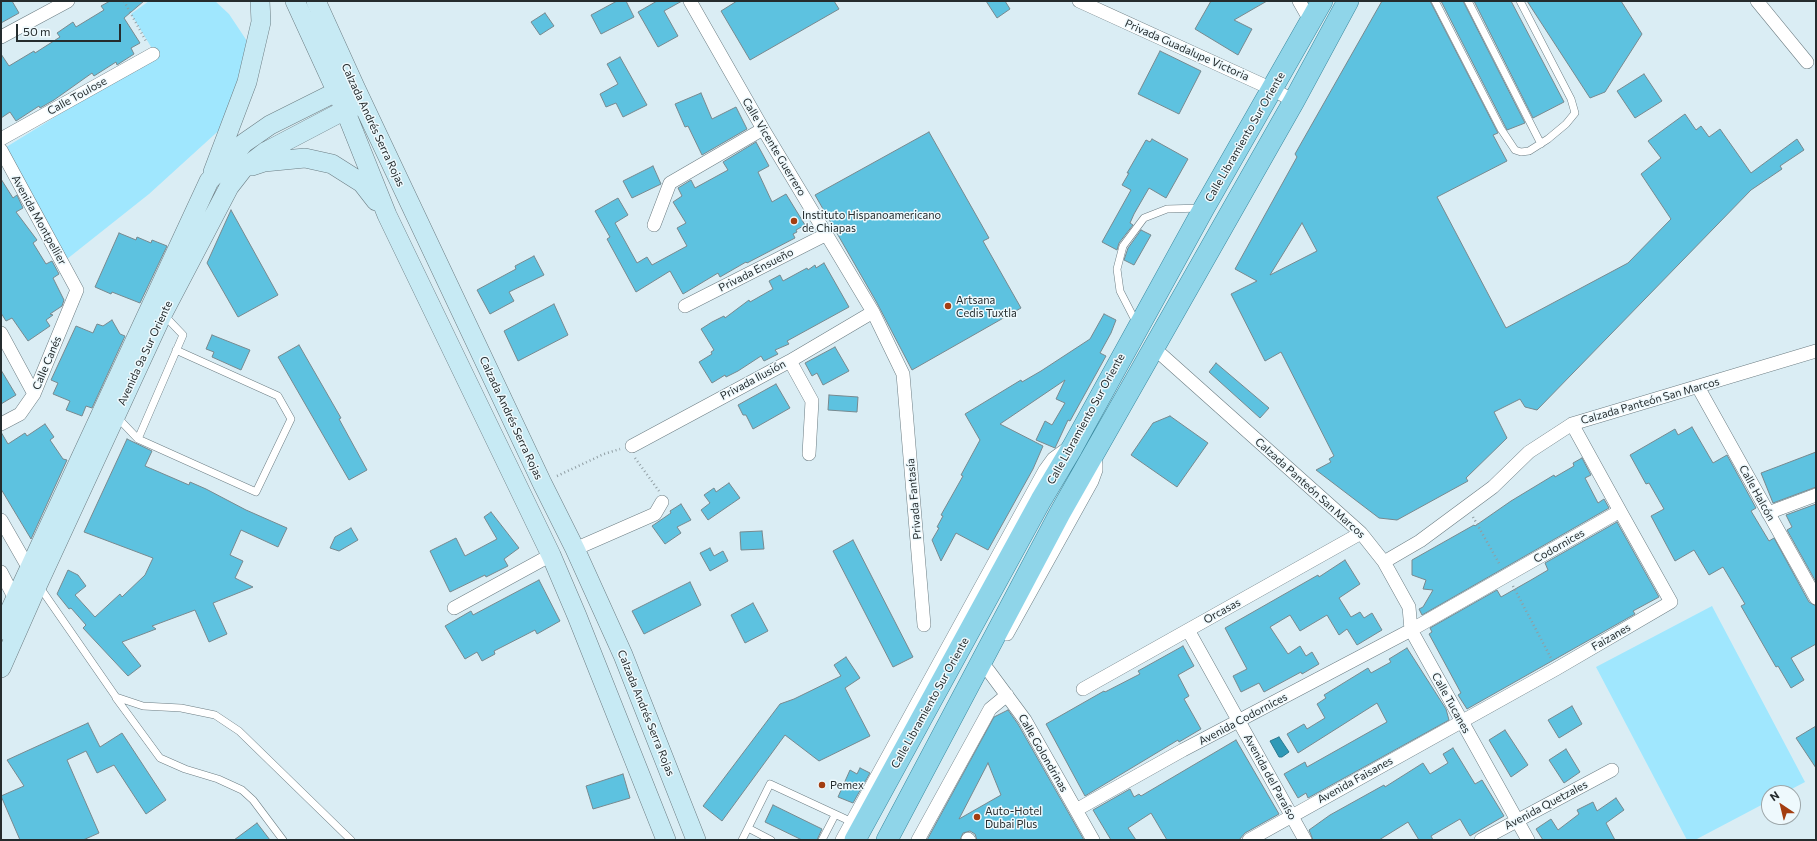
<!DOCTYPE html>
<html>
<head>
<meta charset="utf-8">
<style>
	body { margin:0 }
	#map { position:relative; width:1817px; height:841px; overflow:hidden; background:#daedf4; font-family:Commissioner,sans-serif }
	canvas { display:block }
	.frame { position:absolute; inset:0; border:2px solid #252c2e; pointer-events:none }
	.north { position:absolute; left:1761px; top:785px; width:40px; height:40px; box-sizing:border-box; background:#eef9fd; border:1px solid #9ea7aa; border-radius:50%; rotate:325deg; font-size:11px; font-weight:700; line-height:16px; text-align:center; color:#252c2e }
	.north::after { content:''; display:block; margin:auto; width:14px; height:18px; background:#a33e11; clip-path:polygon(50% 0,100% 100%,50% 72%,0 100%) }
	.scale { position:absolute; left:16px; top:24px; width:105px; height:18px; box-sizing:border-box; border:2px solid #252c2e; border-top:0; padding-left:5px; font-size:12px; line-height:14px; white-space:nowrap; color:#252c2e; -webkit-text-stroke:3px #eef9fd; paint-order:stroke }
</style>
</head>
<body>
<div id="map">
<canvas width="1817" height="841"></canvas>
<div class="frame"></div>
<div class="north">N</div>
<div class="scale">50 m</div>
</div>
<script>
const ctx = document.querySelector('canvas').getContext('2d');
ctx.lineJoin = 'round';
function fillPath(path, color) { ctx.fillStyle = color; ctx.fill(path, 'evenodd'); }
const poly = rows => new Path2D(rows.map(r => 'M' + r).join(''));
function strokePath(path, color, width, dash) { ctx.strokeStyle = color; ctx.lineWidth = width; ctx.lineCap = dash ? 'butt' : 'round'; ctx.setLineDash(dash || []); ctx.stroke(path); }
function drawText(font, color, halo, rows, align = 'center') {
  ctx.font = font + ' Commissioner,sans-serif'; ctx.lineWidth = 3; ctx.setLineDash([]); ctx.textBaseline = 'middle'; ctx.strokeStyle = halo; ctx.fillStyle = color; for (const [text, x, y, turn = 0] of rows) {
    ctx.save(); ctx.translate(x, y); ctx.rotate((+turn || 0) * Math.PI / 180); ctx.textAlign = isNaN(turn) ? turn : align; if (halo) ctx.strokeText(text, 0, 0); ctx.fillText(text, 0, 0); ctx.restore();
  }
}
const green = poly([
	[149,1,215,1,229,14,249,44,226,124,149,194,62,263,3,149,156,55,131,14],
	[1712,606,1805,782,1784,793,1769,793,1769,801,1695,840,1687,840,1596,667]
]);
const water = poly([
	[1279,737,1289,752,1282,757,1279,757,1270,741,1279,737]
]);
const building = poly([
	[1,1,12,1,19,13,1,23,1,1],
	[110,1,144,1,124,18,140,43,131,48,134,54,117,65,116,62,94,76,92,73,54,100,40,108,39,106,16,121,10,112,1,118,1,54,9,66,34,51,35,53,60,37,57,33,73,22,76,27,104,10,101,6,110,1],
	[617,1,626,1,634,17,601,34,591,15,617,1],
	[657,1,682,1,664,11,678,36,658,47,638,12,657,1],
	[737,1,834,1,839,9,750,60,721,11,737,1],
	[986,1,1005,1,1010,9,997,18,986,1],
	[1211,1,1267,1,1234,20,1252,29,1238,55,1195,29,1211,1],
	[1382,1,1430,1,1498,133,1493,135,1507,161,1437,197,1506,328,1628,263,1671,219,1641,174,1661,158,1648,141,1685,114,1696,130,1701,126,1709,137,1720,129,1751,173,1797,139,1804,150,1780,166,1782,169,1751,190,1537,410,1525,407,1520,399,1494,412,1507,438,1466,478,1468,481,1397,520,1379,518,1316,470,1331,462,1329,459,1334,456,1281,352,1265,361,1231,294,1257,281,1235,269,1297,157,1295,154,1382,1],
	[1302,223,1317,251,1270,275,1302,223],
	[1441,1,1463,1,1525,123,1507,130,1441,1],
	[1474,1,1511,1,1564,102,1533,118,1474,1],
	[1527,1,1621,1,1642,34,1605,92,1590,98,1527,1],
	[545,13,554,26,540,35,531,22,545,13],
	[1160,51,1201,71,1179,114,1138,94,1160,51],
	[620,57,647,105,623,117,616,103,606,107,600,94,618,84,607,64,620,57],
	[1644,74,1662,101,1635,118,1617,91,1644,74],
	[701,93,712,119,736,107,747,129,702,155,688,126,685,127,675,104,701,93],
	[929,132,989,238,983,241,1021,308,912,370,877,303,815,195,929,132],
	[1152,139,1188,159,1166,198,1149,188,1134,214,1130,223,1133,225,1119,243,1117,250,1102,242,1131,190,1122,185,1129,173,1127,173,1146,140,1150,142,1152,139],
	[756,142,769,166,758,172,772,202,786,194,805,225,796,230,797,232,793,234,795,238,747,263,746,262,720,277,718,273,683,294,670,271,636,292,607,239,610,237,595,211,618,198,628,215,615,223,637,263,647,257,652,265,687,246,677,228,686,223,673,202,682,196,678,188,691,180,695,188,728,170,723,162,756,142],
	[653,166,661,184,632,198,623,181,653,166],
	[1,179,13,198,17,195,23,208,16,212,37,240,33,243,46,264,52,261,59,274,53,278,64,300,62,306,50,314,53,315,46,320,50,326,28,341,12,318,6,321,1,313,1,179],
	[231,210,278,295,238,317,207,263,231,210],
	[1141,230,1151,235,1134,265,1124,260,1128,248,1141,230],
	[119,233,136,240,137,237,151,243,152,240,167,246,140,303,112,292,111,294,95,287,119,233],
	[534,256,544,275,509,292,514,301,490,314,477,290,516,269,515,266,534,256],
	[824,263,849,307,787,341,789,344,775,350,778,354,764,361,761,356,738,371,726,377,725,375,712,383,699,362,712,354,711,352,714,350,701,329,712,322,724,316,725,318,749,300,750,302,773,289,769,281,780,275,783,281,807,268,808,270,815,265,816,268,824,263],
	[554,304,568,335,518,361,504,331,554,304],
	[1104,314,1116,320,1111,333,1100,353,1106,356,1070,421,1068,420,1055,448,1036,440,1045,421,1052,425,1065,403,1056,399,1065,380,1000,424,1043,446,1033,469,988,550,956,533,941,561,932,540,939,528,937,527,943,516,941,515,963,476,961,475,980,440,965,414,1021,380,1022,382,1041,371,1090,339,1104,314],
	[112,320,120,334,125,336,92,408,86,406,82,416,66,410,70,401,53,394,58,383,51,380,76,326,93,333,97,324,103,326,112,320],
	[212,335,250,350,241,370,212,357,214,352,206,349,212,335],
	[299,345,341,418,339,419,367,470,349,480,278,357,299,345],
	[835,347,849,371,823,385,817,373,812,376,805,363,835,347],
	[1216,363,1269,408,1260,418,1209,372,1216,363],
	[1,370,16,395,1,404,1,370],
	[776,384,790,408,753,429,746,415,743,415,738,405,776,384],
	[829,395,858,397,857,412,828,410,829,395],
	[1170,416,1208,443,1177,487,1131,455,1153,423,1170,416],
	[45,424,54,437,50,440,63,459,67,460,31,539,1,489,1,432,8,444,25,433,27,436,45,424],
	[1692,427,1713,463,1727,455,1756,508,1751,511,1769,541,1774,538,1809,602,1816,606,1816,644,1791,658,1804,680,1791,688,1778,666,1776,667,1741,606,1745,604,1723,567,1709,575,1694,550,1675,561,1651,516,1664,509,1649,483,1646,484,1630,455,1675,429,1678,435,1692,427],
	[127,439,152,451,145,466,189,485,190,482,206,489,246,510,287,528,278,547,241,530,230,555,243,561,235,578,253,587,213,603,227,634,209,642,195,610,152,626,156,629,122,642,141,666,128,676,83,628,86,625,71,608,69,609,57,594,68,570,78,575,86,586,75,595,95,617,120,594,122,597,145,575,153,558,84,532,127,439],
	[1816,452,1816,487,1773,503,1761,473,1816,452],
	[1582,458,1591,475,1585,478,1598,503,1604,499,1609,508,1422,615,1419,609,1423,607,1433,590,1423,589,1426,580,1412,575,1412,560,1474,525,1475,526,1511,501,1554,475,1555,477,1574,466,1573,463,1582,458],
	[729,483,740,498,708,520,701,510,710,503,704,495,714,488,716,492,729,483],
	[681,504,691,520,677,527,681,533,665,544,652,526,671,513,670,511,681,504],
	[1816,504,1816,582,1787,530,1792,527,1786,515,1816,504],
	[491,512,519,548,504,559,508,566,486,577,485,575,450,592,430,551,456,538,465,556,497,539,484,517,491,512],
	[1617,522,1659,597,1633,611,1635,614,1467,709,1458,695,1461,693,1429,634,1432,632,1430,628,1497,590,1501,597,1531,580,1548,570,1545,563,1617,522],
	[351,528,358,540,339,551,330,548,335,537,351,528],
	[762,531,764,549,741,550,740,532,762,531],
	[853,540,913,657,893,667,833,551,853,540],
	[710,548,714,556,723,551,728,561,710,571,700,553,710,548],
	[1345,560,1360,584,1339,598,1351,617,1360,612,1364,618,1372,613,1382,630,1357,645,1347,629,1339,635,1327,615,1300,631,1290,615,1270,627,1288,654,1300,646,1306,656,1312,652,1319,664,1302,674,1301,672,1264,692,1259,683,1241,692,1233,676,1247,669,1225,628,1318,575,1319,577,1345,560],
	[539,580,560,621,537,634,535,630,494,651,495,654,482,661,477,652,465,659,445,626,471,611,473,615,539,580],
	[690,582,701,605,644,634,632,611,690,582],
	[753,603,768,631,745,643,731,615,753,603],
	[1183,646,1194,666,1178,675,1189,696,1184,699,1201,729,1179,742,1178,740,1085,796,1046,724,1104,691,1105,692,1140,674,1138,671,1183,646],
	[1407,648,1446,709,1449,720,1308,798,1306,793,1298,798,1284,774,1305,762,1307,767,1387,722,1377,703,1298,753,1287,734,1304,724,1307,729,1325,718,1317,704,1326,698,1324,695,1368,668,1371,673,1391,662,1389,659,1407,648],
	[846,657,860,678,845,688,870,736,819,761,785,735,722,821,703,806,780,704,794,699,841,676,834,665,846,657],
	[1572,706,1582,724,1559,738,1548,720,1572,706],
	[1008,710,1018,724,1084,840,977,840,975,834,970,831,963,833,960,840,927,840,994,717,1008,710],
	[988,763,1001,795,959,819,988,763],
	[88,723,100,747,122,733,166,800,146,814,114,765,97,773,86,751,67,760,99,833,83,840,20,840,1,796,24,786,7,760,88,723],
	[1816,726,1816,768,1796,738,1816,726],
	[1505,730,1528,765,1511,777,1489,740,1505,730],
	[1236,740,1279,814,1245,833,1239,840,1167,840,1151,813,1128,828,1136,840,1111,840,1093,810,1130,789,1134,797,1139,794,1141,796,1236,740],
	[1453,748,1475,784,1482,780,1504,816,1470,836,1460,819,1431,836,1433,840,1419,840,1408,822,1379,840,1313,840,1309,830,1330,815,1384,785,1385,787,1423,763,1430,774,1448,763,1443,754,1453,748],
	[1566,749,1580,772,1564,783,1549,760,1566,749],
	[860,768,870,773,853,803,838,797,850,770,857,774,860,768],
	[623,774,630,798,593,809,586,786,623,774],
	[1616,798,1624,810,1606,823,1615,840,1543,840,1536,829,1551,819,1558,830,1579,814,1577,810,1593,802,1597,811,1616,798],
	[773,805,822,829,817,840,802,840,765,822,773,805],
	[257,823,270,840,234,840,257,823]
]);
const path = poly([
	[124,1,147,43],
	[635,458,659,491],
	[557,476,604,454,620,449],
	[1473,517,1500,565],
	[1513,586,1551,658]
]);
const lane = poly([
	[1435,1,1501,129,1515,150,1521,152,1529,151,1548,139,1566,124,1575,113,1571,99,1520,1],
	[1468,1,1541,144],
	[1137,324,1120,291,1117,269,1123,246,1144,218,1167,209,1202,208],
	[117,417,138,439,256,492,291,419,278,396,176,350],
	[138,439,183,335,163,314],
	[39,586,116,697,143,706,181,708,215,715,239,731,351,840],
	[116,698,160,758,185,769,218,779,242,790,253,800,283,840],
	[748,828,771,840],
	[742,840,770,784,852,822],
	[822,840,835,815]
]);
const street = poly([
	[690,1,763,129,873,312,903,374,924,625],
	[1079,1,1272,89,1294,101],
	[1299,1,1311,22],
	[1757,1,1807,62],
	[1,37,68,1],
	[1,139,153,54],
	[1,150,77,290,34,394,20,414,1,424],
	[654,225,670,183,763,129],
	[685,306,827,234],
	[1,333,34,394],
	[1154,348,1361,533,1384,562,1420,541,1493,487,1529,452,1572,424,1816,351],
	[790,361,812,401,809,454],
	[1698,387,1816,598],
	[632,446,790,361,873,312],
	[1768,513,1816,495],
	[1,520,32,574],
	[575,549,655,514,662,502],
	[1384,562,1409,607,1411,630,1528,840],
	[1,572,15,599],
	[454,608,551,555],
	[1188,630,1305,840],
	[1007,634,1092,481,1096,470,1096,464,1091,456],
	[988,670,1025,720,1093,840],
	[1083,689,1361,533],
	[1076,810,1183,750,1411,630,1620,511,1572,424],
	[968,839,969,840],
	[842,840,1045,470,1053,459,1068,448],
	[918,840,990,709,1007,695],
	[1249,840,1556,669,1671,602,1620,511],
	[1481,840,1612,770]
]);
const secondary = poly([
	[295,1,345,110,387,215,551,555,577,616,666,840],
	[316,1,355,87,542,483,575,549,623,655,696,840],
	[252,166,264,162,305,158,332,164,362,183,376,201],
	[213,172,247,82,261,22,260,1],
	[1,630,209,181,244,143,270,125,336,92,348,89],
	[1,668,38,584,163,313,229,187,243,169,265,152,345,110,357,106]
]);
const primary = poly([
	[855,840,1041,500,1072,448,1204,208,1322,1],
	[887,840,1060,513,1294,101,1348,1]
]);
const markers = [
	[794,221,4,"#a33e11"],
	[948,306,4,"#a33e11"],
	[822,785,4,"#a33e11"],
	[977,817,4,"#a33e11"]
];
const streetNames = [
	["Privada Guadalupe Victoria",1187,50,24],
	["Calle Toulose",77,96,-29],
	["Calzada Andrés Serra Rojas",373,125,65],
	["Calle Libramiento Sur Oriente",1245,137,-60],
	["Calle Vicente Guerrero",774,147,59],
	["Avenida Montpellier",39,220,61],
	["Privada Ensueño",756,270,-27],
	["Avenida 9a Sur Oriente",145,353,-65],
	["Calle Canés",47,363,-67],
	["Privada Ilusión",753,380,-28],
	["Calzada Panteón San Marcos",1650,401,-16],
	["Calzada Andrés Serra Rojas",511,418,65],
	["Calle Libramiento Sur Oriente",1086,419,-61],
	["Calzada Panteón San Marcos",1310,488,42],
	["Calle Halcón",1757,493,61],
	["Privada Fantasía",914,499,-95],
	["Codornices",1559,546,-30],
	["Orcasas",1222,611,-29],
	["Faizanes",1611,637,-30],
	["Calle Libramiento Sur Oriente",930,703,-61],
	["Calle Tucanes",1451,703,61],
	["Calzada Andrés Serra Rojas",646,713,68],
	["Avenida Codornices",1243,719,-28],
	["Calle Golondrinas",1043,753,60],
	["Avenida del Paraíso",1270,777,61],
	["Avenida Faisanes",1355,780,-29],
	["Avenida Quetzales",1546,805,-28]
];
const poiNames = [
	["Instituto Hispanoamericano",802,215],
	["de Chiapas",802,228],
	["Artsana",956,300],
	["Cedis Tuxtla",956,313],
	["Pemex",830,785],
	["Auto-Hotel",985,811],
	["Dubai Plus",985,824]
];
fillPath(green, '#a0e7fe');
fillPath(water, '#2e99b7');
strokePath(water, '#2b788e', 1);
fillPath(building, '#5dc2e0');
strokePath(building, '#77898f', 1);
strokePath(lane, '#6c7d83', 8);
strokePath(street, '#6c7d83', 14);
strokePath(secondary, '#6c7d83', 20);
strokePath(primary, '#3a889e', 22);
strokePath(path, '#909ea3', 2.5, [1, 3]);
strokePath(lane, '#fff', 7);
strokePath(street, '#fff', 13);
strokePath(secondary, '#c7eaf4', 19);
strokePath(primary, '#8fd5e9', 21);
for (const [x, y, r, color] of markers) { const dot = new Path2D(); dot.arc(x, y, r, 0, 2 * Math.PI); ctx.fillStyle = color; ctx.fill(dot); strokePath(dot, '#eef9fd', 1.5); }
drawText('11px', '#252c2e', '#eef9fd', streetNames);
drawText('11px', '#252c2e', '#eef9fd', poiNames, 'left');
</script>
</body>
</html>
